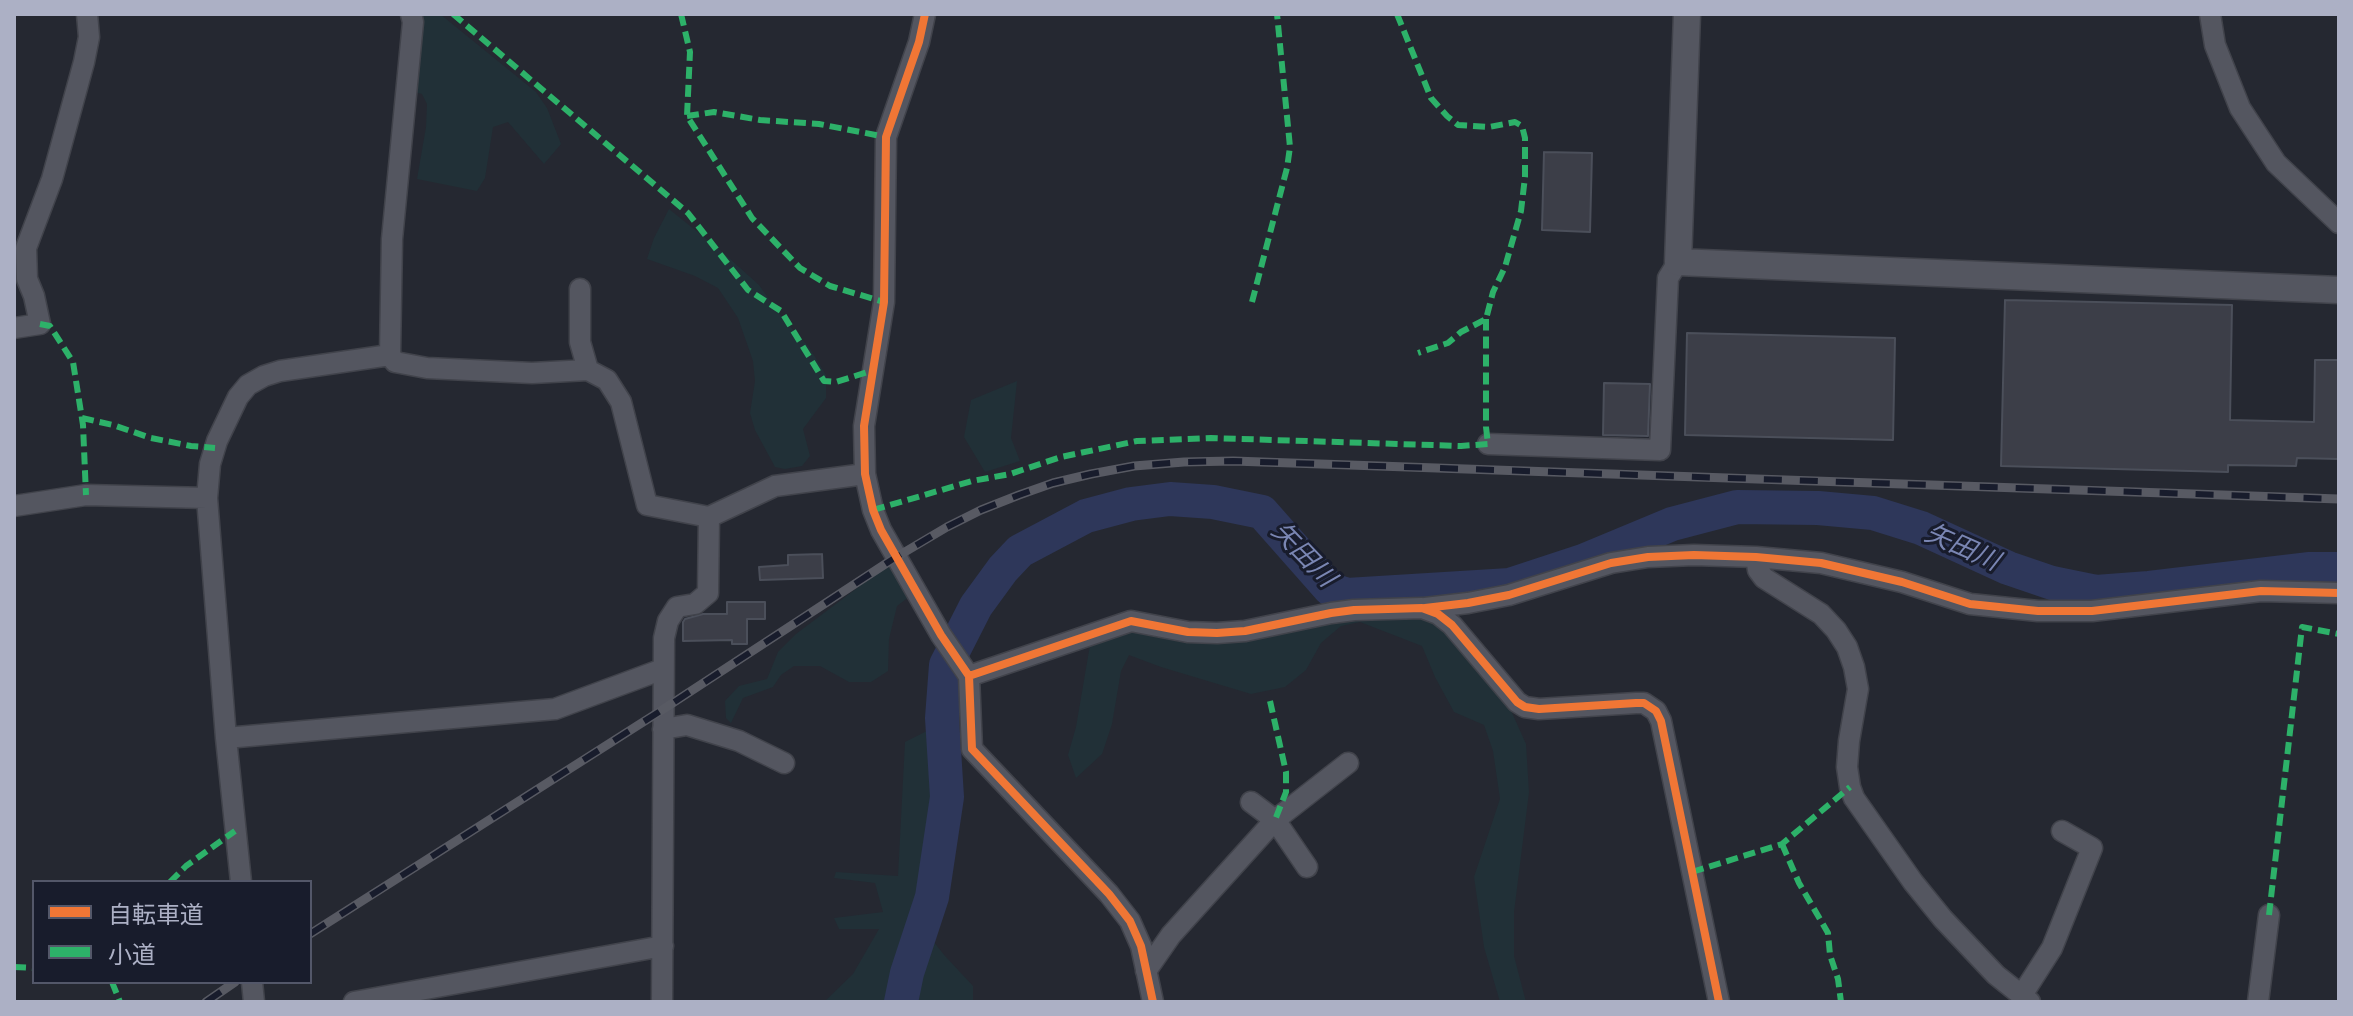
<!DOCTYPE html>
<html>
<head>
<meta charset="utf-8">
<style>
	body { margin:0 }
	#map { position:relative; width:2353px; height:1016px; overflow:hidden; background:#252831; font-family:Karla,"Noto Sans JP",sans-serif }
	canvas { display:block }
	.frame { position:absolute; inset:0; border:16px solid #acb0c5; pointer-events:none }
	.legend { position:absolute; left:32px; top:880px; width:280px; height:104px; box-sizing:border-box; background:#181c2c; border:2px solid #535769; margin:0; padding:10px 14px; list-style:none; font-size:24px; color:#acb0c5 }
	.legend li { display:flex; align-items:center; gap:16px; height:40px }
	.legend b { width:40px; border:2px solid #535769 }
</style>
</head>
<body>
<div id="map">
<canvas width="2353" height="1016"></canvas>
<div class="frame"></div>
<ul class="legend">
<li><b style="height:10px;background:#f07635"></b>自転車道</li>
<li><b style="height:10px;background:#2db169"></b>小道</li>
</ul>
</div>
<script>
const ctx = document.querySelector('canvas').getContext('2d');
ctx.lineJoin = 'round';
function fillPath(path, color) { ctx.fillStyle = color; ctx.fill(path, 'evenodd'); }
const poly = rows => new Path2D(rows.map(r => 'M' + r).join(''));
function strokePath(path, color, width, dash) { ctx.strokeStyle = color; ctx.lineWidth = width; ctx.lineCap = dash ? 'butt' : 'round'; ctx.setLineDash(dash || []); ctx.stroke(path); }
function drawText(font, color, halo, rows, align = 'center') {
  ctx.font = font + ' Karla,"Noto Sans JP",sans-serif'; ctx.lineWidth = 6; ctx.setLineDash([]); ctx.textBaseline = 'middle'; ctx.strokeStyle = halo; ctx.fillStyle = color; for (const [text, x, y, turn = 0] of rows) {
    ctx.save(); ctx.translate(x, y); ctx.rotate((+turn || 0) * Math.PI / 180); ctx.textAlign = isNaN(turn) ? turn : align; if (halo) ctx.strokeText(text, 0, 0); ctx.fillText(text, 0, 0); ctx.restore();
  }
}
const green = poly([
	[408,14,440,14,536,92,547,108,561,144,544,164,508,122,493,127,485,178,477,191,417,179,426,127,427,104,422,94,396,87,407,47],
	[669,209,719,249,759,285,784,320,809,347,826,375,826,398,803,429,810,456,802,466,785,469,775,467,755,430,750,413,755,381,753,361,738,318,718,288,695,276,647,259,654,238],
	[1017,381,1011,438,1020,461,985,472,964,437,971,400],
	[893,561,910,596,897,606,889,639,888,671,871,682,849,682,820,666,794,666,781,675,773,687,743,698,731,723,726,718,725,701,739,686,767,679,778,652,796,634],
	[1400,616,1424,618,1446,633,1508,704,1526,744,1529,792,1514,912,1514,956,1526,1002,1500,1002,1484,947,1474,877,1500,799,1493,751,1484,725,1454,712,1435,677,1422,646,1360,622,1341,626,1321,643,1306,670,1285,687,1251,694,1161,667,1129,655,1121,671,1112,724,1102,754,1076,778,1068,755,1076,727,1090,645,1113,635,1132,632,1185,643,1230,643,1260,638,1335,617],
	[935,727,936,790,929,843,912,915,945,956,973,986,973,1000,971,1002,824,1002,853,974,879,929,839,929,834,918,883,912,875,883,834,878,836,872,898,876,905,742]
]);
const river = poly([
	[901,1002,907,973,932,897,947,797,942,718,946,665,976,606,1003,569,1020,551,1086,516,1131,504,1170,499,1213,502,1262,512,1330,589,1347,595,1510,585,1583,561,1672,524,1737,507,1818,508,1873,513,1921,528,2008,568,2052,583,2096,592,2149,588,2310,569,2339,569]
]);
const building = poly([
	[1544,152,1592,153,1590,232,1542,230,1544,152],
	[2005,300,2232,305,2230,420,2314,422,2315,360,2339,360,2339,459,2297,458,2296,466,2228,465,2228,472,2001,466,2005,300],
	[1687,333,1895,338,1893,440,1685,435,1687,333],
	[1604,383,1650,384,1648,436,1603,435,1604,383],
	[822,554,823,578,760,580,759,567,788,565,788,555,822,554],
	[727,602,765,602,765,619,747,619,747,644,732,644,732,640,683,641,683,622,685,619,703,614,727,614,727,602]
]);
const minor = poly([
	[925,14,919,42,886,137,884,302,864,426,865,474,873,510,881,530,941,635,969,676,972,749,1109,894,1130,921,1141,946,1153,1002],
	[2210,14,2215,45,2240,108,2276,163,2339,223],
	[580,289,580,342,588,370,607,380,621,402,647,505,709,517,775,486,865,474],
	[14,328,40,324,34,296,27,279,26,248,52,179,84,62,89,37,87,14],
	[390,355,392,239,413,22,411,14],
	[1488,444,1660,450,1668,278,1678,262],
	[14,506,86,495,207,498],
	[1756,557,1758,570,1764,578,1821,614,1836,630,1847,647,1854,667,1858,689,1849,741,1847,767,1850,787,1854,798,1913,882,1943,919,1996,975,2030,1002],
	[1425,608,1468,603,1509,595,1611,563,1648,557,1694,555,1756,557,1821,563,1902,582,1970,604,2038,611,2092,611,2261,591,2339,593],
	[969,676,1131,621,1188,632,1217,633,1245,631,1331,613,1354,610,1422,608,1438,614,1452,625,1517,702,1525,707,1539,709,1636,703,1644,703,1656,711,1661,721,1719,1002],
	[663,729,687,725,739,741,784,763],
	[226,738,555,709,663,669],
	[1251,802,1275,820,1307,867],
	[241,882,226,738,207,498,210,464,217,441,238,397,248,385,264,376,280,371,390,355,395,362,427,368,532,373,588,370],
	[1146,971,1171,935,1275,820,1348,763],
	[252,982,254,1002],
	[2022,995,2052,948,2092,848,2062,831],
	[354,1002,663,946],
	[662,1002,664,638,668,621,677,607,695,604,708,593,709,517],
	[2258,1002,2269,915]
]);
const tertiary = poly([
	[1687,14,1678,262,2339,290]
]);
const rail = poly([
	[310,934,662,710,893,559,947,527,981,510,1019,495,1053,483,1091,474,1134,466,1184,462,1233,461,2339,499],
	[206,1002,235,982]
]);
const quiet = poly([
	[453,14,688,213,748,290,781,311,824,381,836,382,874,370],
	[681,14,690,52,687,116,752,218,800,268,830,286,884,302],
	[1397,14,1431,98,1447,116,1458,125,1489,127,1515,122,1522,126,1525,138,1525,177,1521,211,1505,267,1493,292,1486,319,1461,332,1448,343,1418,353],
	[687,116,714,112,760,120,819,124,886,137],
	[1252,302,1287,168,1290,147,1277,14],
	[40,324,50,326,73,362,83,425,86,495],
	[82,418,113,425,151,438,191,446,215,448],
	[873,510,972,481,1010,474,1061,457,1137,441,1211,438,1461,446,1488,444,1486,427,1486,319],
	[1270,701,1286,772,1286,792,1275,820],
	[1782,844,1799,883,1828,933,1830,955,1838,979,1841,1002],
	[1692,872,1782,844,1850,787],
	[170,882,186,866,235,831],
	[2269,915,2302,627,2339,634],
	[14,967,34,968],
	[112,982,120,1002]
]);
const cycleway = poly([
	[925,14,919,42,886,137,884,302,864,426,865,474,873,510,881,530,941,635,969,676,972,749,1109,894,1130,921,1141,946,1153,1002],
	[1425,608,1468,603,1509,595,1611,563,1648,557,1694,555,1756,557,1821,563,1902,582,1970,604,2038,611,2092,611,2261,591,2339,593],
	[969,676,1131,621,1188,632,1217,633,1245,631,1331,613,1354,610,1422,608,1438,614,1452,625,1517,702,1525,707,1539,709,1636,703,1644,703,1656,711,1661,721,1719,1002]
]);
const waterNames = [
	["矢田川",1962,548,24],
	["矢田川",1303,555,46]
];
fillPath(green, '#213037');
strokePath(river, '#2e375a', 34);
fillPath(building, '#3c3e48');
strokePath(building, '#4b4f5a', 2);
strokePath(minor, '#41434b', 23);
strokePath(tertiary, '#41434b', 29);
strokePath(minor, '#545660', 20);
strokePath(tertiary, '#545660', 26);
strokePath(rail, '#585a63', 9);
strokePath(rail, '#181c2c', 6, [18]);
strokePath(quiet, '#2db169', 6, [12, 6]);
strokePath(cycleway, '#f07635', 8);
drawText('italic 26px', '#7a86b3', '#181c2c', waterNames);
</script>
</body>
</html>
